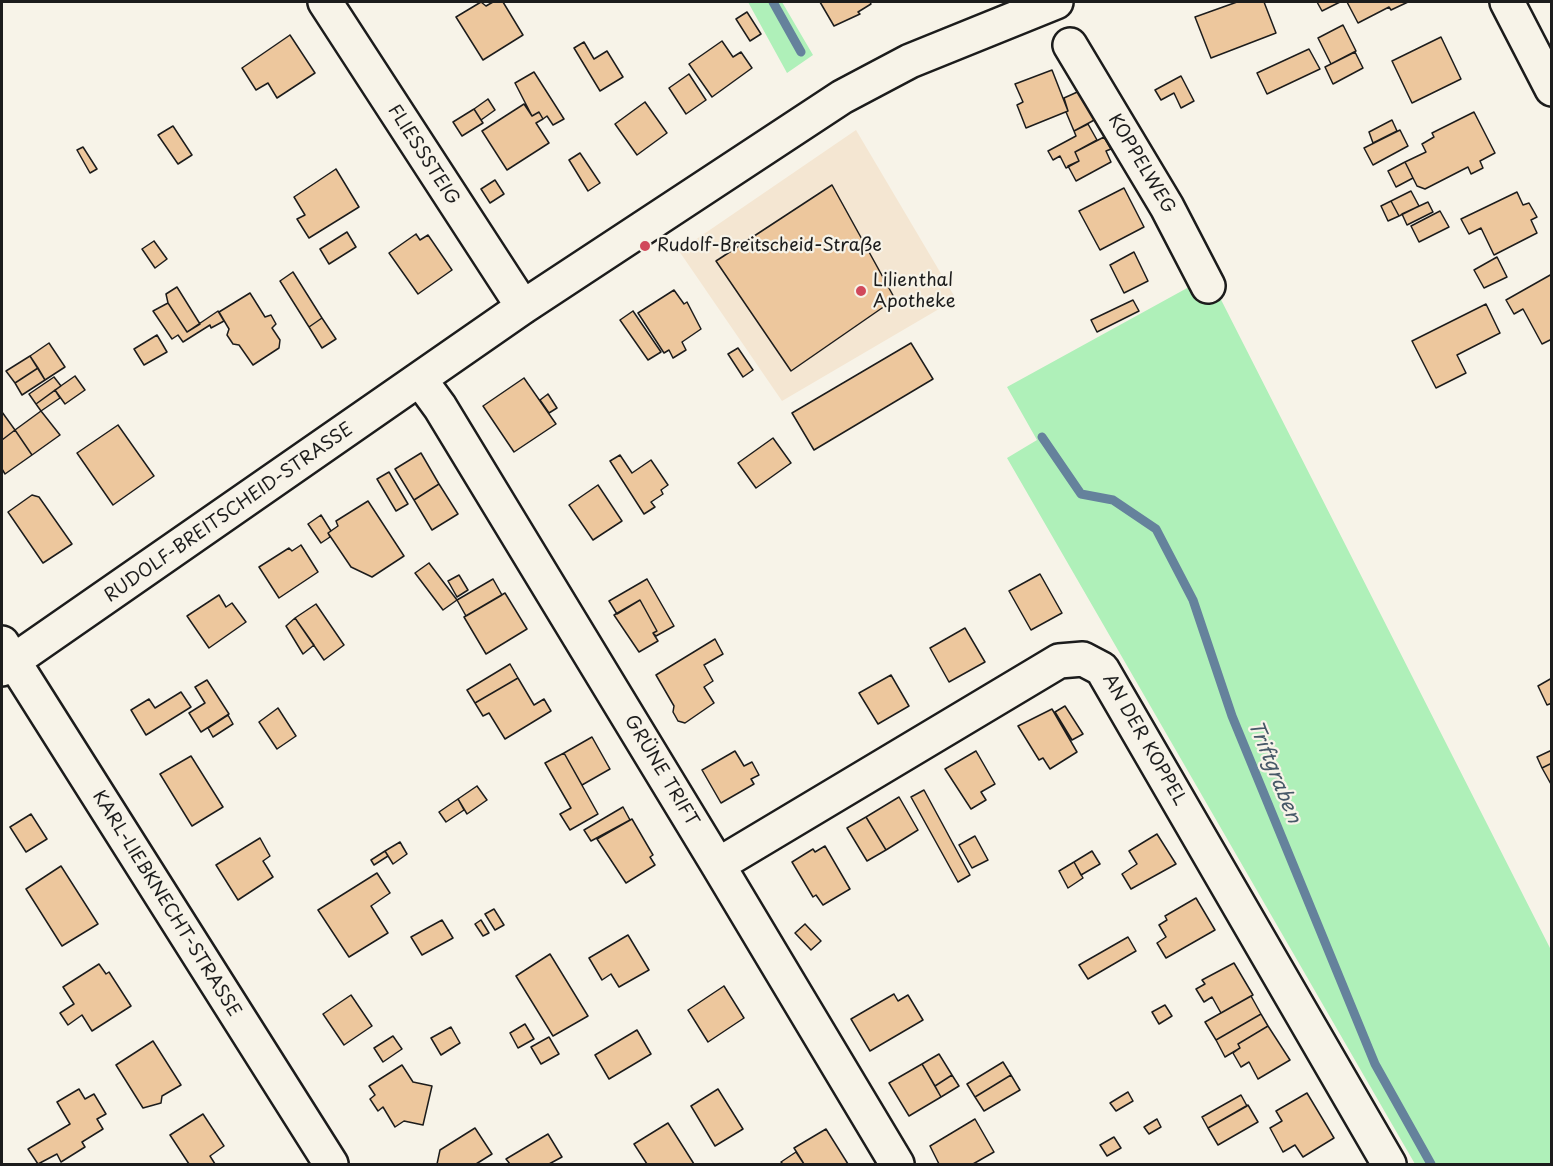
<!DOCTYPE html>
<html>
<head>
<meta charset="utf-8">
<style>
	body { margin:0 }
	#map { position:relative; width:1553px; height:1166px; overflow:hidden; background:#f7f3e8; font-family:"Playpen Sans",sans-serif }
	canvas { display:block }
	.frame { position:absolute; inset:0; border:3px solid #1c1c1c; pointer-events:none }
</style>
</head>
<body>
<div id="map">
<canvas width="1553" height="1166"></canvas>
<div class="frame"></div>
</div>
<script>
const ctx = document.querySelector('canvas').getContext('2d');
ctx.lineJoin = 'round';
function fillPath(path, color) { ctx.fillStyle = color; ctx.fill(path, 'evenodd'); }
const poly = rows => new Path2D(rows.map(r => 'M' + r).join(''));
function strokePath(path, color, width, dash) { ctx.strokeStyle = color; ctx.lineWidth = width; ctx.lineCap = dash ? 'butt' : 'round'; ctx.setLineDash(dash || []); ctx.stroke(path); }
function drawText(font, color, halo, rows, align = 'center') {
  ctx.font = font + ' "Playpen Sans",sans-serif'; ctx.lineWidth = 4.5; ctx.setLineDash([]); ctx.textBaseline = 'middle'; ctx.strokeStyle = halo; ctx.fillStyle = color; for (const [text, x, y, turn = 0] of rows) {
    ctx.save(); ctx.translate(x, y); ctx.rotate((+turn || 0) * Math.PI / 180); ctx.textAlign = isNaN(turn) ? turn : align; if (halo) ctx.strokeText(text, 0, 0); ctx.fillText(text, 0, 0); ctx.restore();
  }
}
const built = poly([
	[856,130,956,299,782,401,679,251]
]);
const green = poly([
	[748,2,782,2,813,55,787,73],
	[1209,276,1551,950,1551,1164,1415,1164,1007,458,1037,440,1007,387]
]);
const stream = poly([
	[773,2,801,52],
	[1042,437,1081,494,1113,500,1156,529,1193,600,1232,716,1375,1064,1431,1164]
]);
const building = poly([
	[481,2,486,6,493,2,503,2,523,35,483,60,456,17,481,2],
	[820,2,870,2,871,4,858,12,860,14,834,26,820,2],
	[1237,2,1264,2,1276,33,1211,58,1195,17,1237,2],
	[1317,2,1340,2,1322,11,1317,2],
	[1347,2,1408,2,1391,10,1389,7,1358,23,1347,2],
	[747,12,761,34,750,41,736,19,747,12],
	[1343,25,1356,51,1331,64,1318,38,1343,25],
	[290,35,315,73,277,98,268,83,256,90,242,68,290,35],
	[1441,37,1461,79,1412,103,1392,61,1441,37],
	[722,41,733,57,741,52,752,68,712,97,689,64,722,41],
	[584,42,594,59,607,51,623,77,600,91,574,48,584,42],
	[1309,49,1320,69,1267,94,1257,73,1309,49],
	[1355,52,1363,68,1333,84,1325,67,1355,52],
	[1052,70,1068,111,1026,128,1017,105,1023,102,1015,84,1052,70],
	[534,72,564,119,553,125,547,116,543,119,539,112,532,116,515,83,534,72],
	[689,74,706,100,686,114,669,88,689,74],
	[1181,76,1194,101,1181,108,1174,93,1161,100,1155,90,1181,76],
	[1084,89,1098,118,1074,131,1066,112,1068,111,1064,98,1084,89],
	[488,99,495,110,481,120,474,109,488,99],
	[645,102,667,133,637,155,615,124,645,102],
	[524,104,532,116,539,112,543,119,536,123,549,143,507,170,482,131,524,104],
	[474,109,483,123,462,136,453,122,474,109],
	[1474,112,1495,153,1480,161,1483,168,1471,174,1468,167,1425,189,1417,186,1405,162,1426,152,1422,144,1434,137,1432,133,1474,112],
	[1392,120,1397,131,1373,143,1369,132,1392,120],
	[1088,124,1097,140,1075,152,1079,161,1066,168,1060,156,1053,160,1048,151,1076,136,1074,131,1088,124],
	[173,126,192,155,178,164,158,135,173,126],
	[1400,130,1408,146,1373,165,1364,148,1400,130],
	[1104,137,1111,149,1106,151,1111,162,1076,181,1068,166,1079,161,1075,152,1104,137],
	[83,147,97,169,90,173,77,150,83,147],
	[580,153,600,183,588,191,569,160,580,153],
	[1405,162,1413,178,1396,187,1388,171,1405,162],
	[336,169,359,207,309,238,297,219,305,215,294,197,336,169],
	[495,180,504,194,490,203,481,189,495,180],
	[832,185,895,299,791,371,716,261,832,185],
	[1124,188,1144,227,1100,250,1079,211,1124,188],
	[1411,191,1419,206,1399,216,1391,201,1411,191],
	[1517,192,1523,205,1529,203,1537,217,1531,220,1537,233,1494,255,1481,228,1469,234,1461,219,1517,192],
	[1391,201,1399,216,1388,221,1381,206,1391,201],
	[1428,202,1433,212,1407,225,1402,214,1428,202],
	[1440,211,1449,227,1419,242,1411,226,1440,211],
	[347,232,356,247,329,264,320,249,347,232],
	[416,234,420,240,428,235,452,270,418,294,389,253,416,234],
	[154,241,167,259,155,268,142,249,154,241],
	[1134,252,1148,281,1124,293,1110,265,1134,252],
	[1497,257,1507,277,1484,288,1474,270,1497,257],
	[293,272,322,318,309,327,280,281,293,272],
	[1552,274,1552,339,1542,344,1523,309,1514,314,1506,300,1552,274],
	[177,287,200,324,187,332,168,303,166,294,177,287],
	[674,290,684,304,687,302,701,329,682,342,686,350,673,358,669,350,664,353,638,313,674,290],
	[250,293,265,317,271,315,276,324,272,328,280,340,279,348,253,365,239,345,233,344,227,335,229,329,219,312,250,293],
	[1133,300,1139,311,1097,332,1091,320,1133,300],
	[168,303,187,332,218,311,224,321,211,328,210,325,183,342,178,335,172,339,153,311,168,303],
	[1486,304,1500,333,1457,355,1466,373,1436,388,1412,341,1486,304],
	[633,311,661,352,648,360,620,320,633,311],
	[322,318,336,339,322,348,309,327,322,318],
	[157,335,167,352,144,365,134,349,157,335],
	[49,343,65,367,45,380,30,356,49,343],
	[911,343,933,379,814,450,792,413,911,343],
	[738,348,753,370,743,377,728,354,738,348],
	[30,356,38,368,15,383,6,371,30,356],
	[38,368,45,380,22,395,15,383,38,368],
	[75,376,85,390,65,404,55,390,75,376],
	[54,377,61,386,36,404,29,394,54,377],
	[524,378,556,424,514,452,483,406,524,378],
	[55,390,60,398,41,411,36,404,55,390],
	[548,394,557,408,549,413,540,400,548,394],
	[41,411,60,435,32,455,15,430,41,411],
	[2,412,15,430,2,440,2,412],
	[118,425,154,476,113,505,77,453,118,425],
	[15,430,32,455,5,474,2,469,2,440,15,430],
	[773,438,791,463,756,488,738,463,773,438],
	[421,453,439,484,414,500,395,469,421,453],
	[620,455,632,473,651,460,668,485,661,490,663,494,651,502,655,507,644,514,610,461,620,455],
	[389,472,408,504,396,511,377,479,389,472],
	[439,484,458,514,432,530,414,500,439,484],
	[598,485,622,521,593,540,569,505,598,485],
	[32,495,39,497,72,544,43,563,8,512,32,495],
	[368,501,404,556,372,577,351,567,328,533,338,526,336,521,368,501],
	[321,515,331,531,328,533,330,537,321,543,308,524,321,515],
	[301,545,318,572,279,598,259,567,289,548,292,551,301,545],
	[429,563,457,600,443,610,415,573,429,563],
	[1040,574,1062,613,1031,630,1009,591,1040,574],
	[459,575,468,590,457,597,448,581,459,575],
	[493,579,502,595,466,616,457,600,493,579],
	[647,579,674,626,656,636,653,633,657,631,640,600,617,614,609,601,647,579],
	[505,593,527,629,486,654,464,617,505,593],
	[219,595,226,607,232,603,246,622,209,648,187,616,219,595],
	[640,600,657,631,653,633,658,641,639,652,614,615,640,600],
	[316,604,344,645,324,660,295,618,316,604],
	[295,618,314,645,303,654,286,626,295,618],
	[965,628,985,662,949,682,930,648,965,628],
	[715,639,723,654,704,665,713,681,704,687,714,703,685,723,678,721,673,712,674,706,656,675,715,639],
	[510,664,518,678,475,703,467,690,510,664],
	[891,675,909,706,878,724,859,693,891,675],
	[518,678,534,705,544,699,551,711,505,739,489,713,483,716,475,703,518,678],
	[1552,678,1552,703,1547,705,1538,686,1552,678],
	[207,680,229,714,201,732,189,713,205,703,195,687,207,680],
	[181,692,191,707,146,735,131,710,149,699,155,708,181,692],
	[1065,706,1083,734,1072,740,1055,712,1065,706],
	[278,708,296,736,277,749,259,722,278,708],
	[1052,709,1077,752,1050,769,1043,758,1039,760,1018,726,1052,709],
	[228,715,233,724,213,737,208,728,228,715],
	[592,737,610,769,582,785,564,753,592,737],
	[1552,750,1552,763,1542,768,1537,757,1552,750],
	[735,751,744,766,752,762,759,775,751,779,754,784,721,803,702,770,735,751],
	[976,751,995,784,981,792,986,800,971,809,945,769,976,751],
	[564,753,598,814,570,830,560,814,571,808,545,763,564,753],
	[191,756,223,807,192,826,160,774,191,756],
	[1552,763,1552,786,1542,768,1552,763],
	[477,786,487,800,467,814,458,799,477,786],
	[924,790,970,875,958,882,911,797,924,790],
	[899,797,918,830,886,850,866,817,899,797],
	[458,799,464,810,446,822,439,812,458,799],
	[623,807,630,820,591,841,584,830,623,807],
	[31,814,47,839,26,852,10,827,31,814],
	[866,817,886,850,867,861,847,828,866,817],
	[632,819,653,855,650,857,655,865,626,883,597,839,632,819],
	[1157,834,1176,864,1131,889,1122,874,1137,864,1129,851,1157,834],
	[975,836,988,860,972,868,959,845,975,836],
	[260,838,270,856,263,861,273,877,238,900,216,865,260,838],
	[400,842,407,854,393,864,385,851,400,842],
	[825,846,850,889,823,905,816,895,813,897,792,862,813,849,815,852,825,846],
	[385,851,388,856,374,865,371,860,385,851],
	[1092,851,1100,864,1081,875,1074,862,1092,851],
	[1074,862,1083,878,1068,888,1059,871,1074,862],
	[61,866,98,924,62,946,26,889,61,866],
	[377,873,390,893,371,906,388,933,349,957,318,910,377,873],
	[1196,898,1215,930,1166,958,1157,943,1166,937,1159,925,1167,920,1165,916,1196,898],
	[494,909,504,925,495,930,485,914,494,909],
	[442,920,453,938,422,955,411,937,442,920],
	[481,920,489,933,483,936,475,924,481,920],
	[805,924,821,941,811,950,795,933,805,924],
	[628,935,649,970,619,987,611,974,602,980,589,958,628,935],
	[1128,937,1136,951,1088,979,1079,965,1128,937],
	[550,954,588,1016,553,1036,516,976,550,954],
	[1234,963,1253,995,1221,1013,1212,997,1204,1002,1196,989,1205,984,1202,980,1234,963],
	[99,964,106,974,109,972,131,1006,92,1031,82,1015,68,1025,60,1013,74,1004,63,987,99,964],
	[724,986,744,1018,708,1042,688,1010,724,986],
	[894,994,898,1001,908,995,923,1020,870,1051,851,1019,894,994],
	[351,995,372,1026,344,1045,323,1014,351,995],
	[1251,996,1261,1014,1216,1040,1205,1022,1251,996],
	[1165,1005,1172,1016,1159,1024,1152,1012,1165,1005],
	[1261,1014,1268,1026,1238,1044,1240,1048,1225,1057,1216,1040,1261,1014],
	[525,1024,534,1039,518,1048,510,1033,525,1024],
	[1268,1026,1290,1060,1258,1079,1249,1062,1241,1067,1233,1053,1240,1048,1238,1044,1268,1026],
	[451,1027,460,1043,441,1055,431,1038,451,1027],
	[637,1030,651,1054,609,1079,595,1055,637,1030],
	[393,1036,402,1049,383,1062,374,1048,393,1036],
	[549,1037,559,1054,541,1064,531,1047,549,1037],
	[153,1041,181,1085,162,1096,161,1103,143,1108,116,1065,153,1041],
	[939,1054,952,1075,935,1086,922,1064,939,1054],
	[1003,1062,1011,1075,975,1097,967,1084,1003,1062],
	[922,1064,941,1097,909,1116,889,1083,922,1064],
	[402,1065,413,1082,432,1086,423,1125,404,1121,395,1127,383,1107,378,1111,370,1099,375,1095,369,1086,402,1065],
	[952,1075,959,1086,941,1097,935,1086,952,1075],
	[1011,1075,1020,1090,984,1111,975,1097,1011,1075],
	[79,1089,85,1099,94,1094,106,1114,97,1119,103,1129,82,1142,85,1147,61,1162,57,1154,38,1164,28,1149,70,1124,57,1102,79,1089],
	[718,1089,743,1129,715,1146,691,1106,718,1089],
	[1128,1092,1133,1101,1116,1111,1110,1103,1128,1092],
	[1307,1093,1334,1138,1303,1157,1295,1145,1283,1152,1270,1128,1282,1121,1276,1111,1307,1093],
	[1241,1095,1247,1106,1208,1128,1202,1117,1241,1095],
	[1248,1105,1258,1122,1218,1145,1208,1128,1248,1105],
	[203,1114,224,1146,210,1156,215,1164,189,1164,170,1135,203,1114],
	[975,1119,994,1152,973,1164,939,1164,930,1146,975,1119],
	[1157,1119,1161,1127,1149,1134,1144,1127,1157,1119],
	[668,1123,694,1164,647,1164,634,1144,668,1123],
	[475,1128,492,1154,476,1164,437,1164,440,1150,475,1128],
	[826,1129,848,1164,804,1164,794,1148,826,1129],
	[548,1134,562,1157,549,1164,510,1164,506,1159,548,1134],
	[1114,1137,1121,1148,1107,1156,1100,1145,1114,1137],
	[796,1152,804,1164,783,1164,781,1162,796,1152]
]);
const minor = poly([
	[325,2,523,307],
	[1507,2,1552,89],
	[1070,45,1167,207,1208,286],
	[421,381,440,407,718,865,897,1164],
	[2,643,331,1164],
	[2,669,523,307,842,97,910,61,1056,2],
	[718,865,1059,661,1083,659,1102,669,1389,1164]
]);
const markers = [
	[645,246,6,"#d1495b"],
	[861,291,6,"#d1495b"]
];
const streetNames = [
	["FLIESSSTEIG",423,155,57],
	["KOPPELWEG",1141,164,59],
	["RUDOLF-BREITSCHEID-STRASSE",229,513,-35],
	["AN DER KOPPEL",1144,740,60],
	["GRÜNE TRIFT",661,771,59],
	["KARL-LIEBKNECHT-STRASSE",166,904,58]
];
const poiNames = [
	["Rudolf-Breitscheid-Straße",657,246],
	["Lilienthal",873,281],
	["Apotheke",873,302]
];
const waterNames = [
	["Triftgraben",1274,772,68]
];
fillPath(built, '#f4e6d2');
fillPath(green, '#aff0b9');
strokePath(stream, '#65829c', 9);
fillPath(building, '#edc79d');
strokePath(building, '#1c1c1c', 1.5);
strokePath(minor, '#1c1c1c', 38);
strokePath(minor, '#f7f3e8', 33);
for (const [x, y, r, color] of markers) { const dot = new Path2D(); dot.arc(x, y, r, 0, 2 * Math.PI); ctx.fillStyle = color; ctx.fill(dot); strokePath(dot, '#f7f3e8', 2); }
drawText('18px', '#1c1c1c', '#f7f3e8', streetNames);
drawText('18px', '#1c1c1c', '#f7f3e8', poiNames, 'left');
drawText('italic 20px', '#465867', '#f7f3e8', waterNames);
</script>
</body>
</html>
